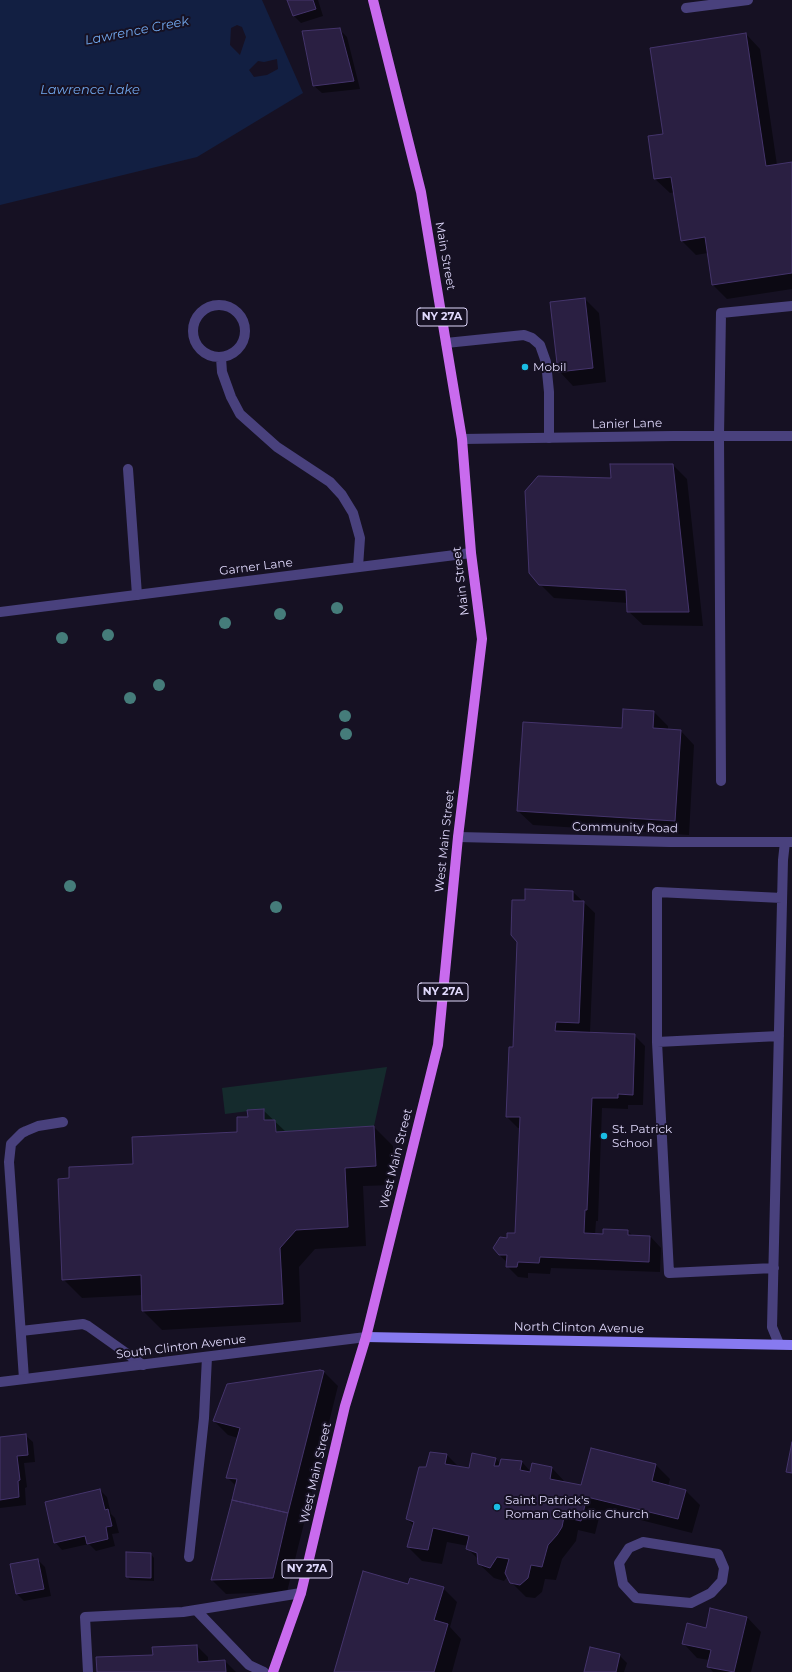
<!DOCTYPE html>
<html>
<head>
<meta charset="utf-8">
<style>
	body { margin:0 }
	canvas { display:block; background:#161123 }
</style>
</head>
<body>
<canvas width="792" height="1672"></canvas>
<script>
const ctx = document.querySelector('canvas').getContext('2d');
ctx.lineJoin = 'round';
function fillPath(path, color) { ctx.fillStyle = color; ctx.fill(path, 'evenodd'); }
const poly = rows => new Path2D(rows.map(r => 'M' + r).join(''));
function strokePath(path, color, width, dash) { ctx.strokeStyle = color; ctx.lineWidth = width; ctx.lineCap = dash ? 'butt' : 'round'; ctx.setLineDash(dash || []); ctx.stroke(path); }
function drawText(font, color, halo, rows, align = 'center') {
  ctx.font = font + ' Montserrat,sans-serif'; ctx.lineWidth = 4; ctx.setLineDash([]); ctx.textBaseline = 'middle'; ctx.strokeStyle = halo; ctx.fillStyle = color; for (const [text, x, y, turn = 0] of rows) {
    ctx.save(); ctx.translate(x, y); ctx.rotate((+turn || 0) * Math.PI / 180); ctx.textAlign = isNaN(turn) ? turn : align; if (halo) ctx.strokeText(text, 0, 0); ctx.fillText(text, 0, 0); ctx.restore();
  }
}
const green = poly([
	[387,1067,374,1126,276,1132,275,1120,264,1120,264,1109,225,1114,222,1088]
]);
const water = poly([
	[0,0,262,0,303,93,197,157,0,205],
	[237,25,242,27,246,37,240,55,230,45,231,28],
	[277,59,278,69,267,75,254,77,249,70,258,61,264,62]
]);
const shadow = poly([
	[286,0,318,0,323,16,301,23,294,16,289,2],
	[339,29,347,37,360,89,322,93,314,86],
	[746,34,760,49,777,165,792,163,792,289,727,299,713,285,708,253,696,255,682,241,675,192,670,193,655,179,664,134],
	[585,299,599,313,606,382,573,386,559,371],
	[673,465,687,479,703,626,643,625,628,611,628,603,554,598,540,584,612,479],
	[654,712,668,726,668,730,680,730,694,745,689,835,533,825,518,811,623,729],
	[573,892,595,913,590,1033,634,1035,645,1046,643,1105,628,1105,628,1109,602,1108,598,1221,596,1221,595,1235,604,1235,604,1230,628,1231,633,1236,650,1236,661,1248,660,1272,551,1268,550,1274,528,1273,528,1278,518,1277,507,1266,507,1262,499,1255,508,1239,516,1234,520,1128,518,1128,507,1117,526,901],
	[263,1110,286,1132,374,1127,393,1146,395,1185,363,1186,366,1246,315,1249,299,1267,301,1322,162,1330,143,1311,143,1295,82,1298,63,1279,70,1179,134,1165,239,1132,249,1118],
	[324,1372,338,1386,287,1592,226,1594,212,1580,236,1486,227,1477,238,1438,228,1435,214,1421],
	[25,1435,33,1442,35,1462,24,1463,27,1487,25,1488,26,1505,0,1508,0,1438],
	[592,1449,656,1465,670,1479,668,1486,686,1491,700,1505,692,1533,601,1510,595,1534,578,1530,576,1541,562,1559,556,1580,545,1579,542,1592,535,1598,526,1597,511,1582,508,1576,504,1581,494,1578,479,1564,479,1560,467,1548,468,1546,447,1542,442,1564,422,1561,408,1547,414,1526,407,1519,427,1468,447,1455,460,1468,470,1469,496,1459,501,1464,522,1462,531,1472,552,1468,566,1483,582,1487],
	[100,1490,107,1497,111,1514,115,1518,119,1533,112,1534,115,1546,96,1551,89,1544,62,1550,55,1542],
	[151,1554,154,1558,154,1581,130,1580,127,1576],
	[38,1560,45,1567,51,1596,24,1601,17,1594],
	[409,1585,443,1588,457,1602,450,1627,461,1639,452,1672,335,1672],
	[747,1617,761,1632,751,1672,713,1672,708,1666,709,1660,697,1658,683,1643,707,1629],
	[197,1646,208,1657,208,1662,225,1661,236,1672,98,1672],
	[619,1655,627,1663,624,1672,585,1672]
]);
const building = poly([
	[287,0,313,0,316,9,293,16,287,0],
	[340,28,354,81,313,86,302,31,340,28],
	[746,33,766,166,792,162,792,273,712,285,705,237,681,241,671,177,654,179,648,136,663,134,650,48,746,33],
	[585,298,593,368,558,372,550,302,585,298],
	[610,464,673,464,689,612,627,612,626,590,539,585,529,573,525,491,538,476,611,478,610,464],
	[623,709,654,711,653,728,681,730,675,821,517,811,523,722,622,728,623,709],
	[525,889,573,891,573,901,584,901,579,1023,556,1022,555,1031,635,1034,633,1095,618,1094,618,1098,592,1098,587,1210,585,1210,584,1233,603,1234,603,1229,628,1230,628,1235,650,1236,649,1262,540,1257,539,1263,518,1262,517,1267,506,1267,507,1255,499,1255,493,1248,500,1237,507,1238,507,1233,515,1233,520,1117,506,1117,509,1047,513,1047,517,942,511,935,512,900,525,900,525,889],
	[264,1109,264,1120,275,1120,276,1132,374,1126,376,1166,345,1168,348,1227,296,1230,280,1248,283,1304,142,1311,141,1275,62,1280,58,1179,69,1178,69,1167,133,1164,132,1137,237,1132,237,1117,248,1117,247,1110,264,1109],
	[320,1370,324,1371,288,1513,232,1500,237,1479,226,1478,240,1428,213,1421,227,1384,320,1370],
	[26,1434,28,1455,17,1456,20,1480,18,1481,19,1497,0,1500,0,1437,26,1434],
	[792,1442,792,1473,786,1472,792,1442],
	[591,1448,656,1464,652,1481,686,1490,678,1519,587,1497,581,1521,564,1517,562,1527,557,1535,548,1545,542,1567,531,1565,528,1578,520,1585,510,1583,505,1573,509,1559,497,1557,490,1568,478,1564,477,1553,466,1549,469,1536,433,1528,428,1550,407,1547,414,1522,406,1519,419,1467,426,1467,430,1452,447,1454,445,1464,469,1468,472,1453,496,1458,494,1466,499,1466,501,1459,522,1461,520,1470,530,1472,532,1463,552,1467,550,1479,581,1485,591,1448],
	[100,1489,105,1510,108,1509,112,1526,106,1527,108,1539,87,1544,85,1536,54,1543,45,1502,100,1489],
	[232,1500,288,1513,273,1578,211,1580,232,1500],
	[126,1552,151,1553,151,1578,126,1577,126,1552],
	[38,1559,44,1589,16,1594,10,1564,38,1559],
	[363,1571,408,1584,410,1578,444,1587,434,1620,448,1624,434,1672,334,1672,363,1571],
	[710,1608,747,1617,734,1672,707,1667,711,1650,682,1644,687,1623,706,1628,710,1608],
	[197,1645,198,1662,225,1660,226,1672,97,1672,96,1657,153,1655,152,1647,197,1645],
	[590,1647,620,1654,616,1672,584,1672,590,1647]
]);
const service = poly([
	[686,8,748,0],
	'193 331a26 26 0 1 1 52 0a26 26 0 1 1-52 0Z',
	[446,343,524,335,532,338,540,345,546,362,549,392,549,438],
	[221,358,222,372,231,397,240,414,277,447,330,482,342,495,353,513,360,538,358,567],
	[128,469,137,595],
	[721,781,719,436,721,313,792,306],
	[657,1042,657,892,782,898],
	[774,1268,669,1273,657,1042,779,1036],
	[21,1331,83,1324,88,1326,143,1365],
	[779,1344,772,1327,783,860,785,842],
	[24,1379,9,1162,11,1144,22,1133,26,1131,38,1126,63,1122],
	[643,1542,718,1554,724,1568,722,1581,711,1593,691,1603,636,1598,623,1584,619,1563,629,1548,643,1542],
	[189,1557,204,1418,207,1357],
	[196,1610,249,1665,264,1672],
	[88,1672,85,1617,183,1612,301,1593]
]);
const minor = poly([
	[462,439,673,436,792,436],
	[0,612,471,553],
	[458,837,670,842,792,842],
	[0,1382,366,1337]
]);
const secondary = poly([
	[366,1337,792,1345]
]);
const primary = poly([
	[273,1672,301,1593,345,1406,366,1337,438,1045,458,837,482,639,471,553,462,439,446,343,421,192,373,0]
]);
const trees = [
	[337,608],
	[280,614],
	[225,623],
	[108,635],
	[62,638],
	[159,685],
	[130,698],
	[345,716],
	[346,734],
	[70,886],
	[276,907]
];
const markers = [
	[525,367,4,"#1abde4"],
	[604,1136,4,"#1abde4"],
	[497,1507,4,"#1abde4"]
];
const shields = [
	[442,317,50],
	[443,992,50],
	[307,1569,50]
];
const shieldNames = [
	["NY 27A",442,317],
	["NY 27A",443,992],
	["NY 27A",307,1569]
];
const streetNames = [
	["Main Street",445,256,80],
	["Lanier Lane",627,424,-1],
	["Garner Lane",256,567,-7],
	["Main Street",461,581,-97],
	["Community Road",625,828,1],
	["West Main Street",445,841,-84],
	["West Main Street",396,1159,-76],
	["North Clinton Avenue",579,1328,1],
	["South Clinton Avenue",181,1347,-7],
	["West Main Street",316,1473,-77]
];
const poiNames = [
	["Mobil",533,367],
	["St. Patrick",612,1129],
	["School",612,1143],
	["Saint Patrick's",505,1500],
	["Roman Catholic Church",505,1514]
];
const waterNames = [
	["Lawrence Creek",137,31,-11],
	["Lawrence Lake",90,90]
];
fillPath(green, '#152b2d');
fillPath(water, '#121f42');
fillPath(shadow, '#0007');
fillPath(building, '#2a1f42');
strokePath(building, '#44346b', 1);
strokePath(service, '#49417d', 10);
strokePath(minor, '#49417d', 10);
strokePath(secondary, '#877af0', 10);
strokePath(primary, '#c96bee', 10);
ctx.fillStyle = '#457c7a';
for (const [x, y] of trees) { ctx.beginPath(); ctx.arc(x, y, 6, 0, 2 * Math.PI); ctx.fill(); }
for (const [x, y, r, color] of markers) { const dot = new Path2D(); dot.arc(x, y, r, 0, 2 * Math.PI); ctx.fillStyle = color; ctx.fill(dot); strokePath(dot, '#161123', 1.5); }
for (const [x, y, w] of shields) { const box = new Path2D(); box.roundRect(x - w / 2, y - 9, w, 18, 3); ctx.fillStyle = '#161123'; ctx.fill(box); strokePath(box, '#dfd8fb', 1); }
drawText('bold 11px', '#dfd8fb', null, shieldNames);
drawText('12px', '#dfd8fb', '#161123', streetNames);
drawText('12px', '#dfd8fb', '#161123', poiNames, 'left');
drawText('italic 13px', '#72a9ef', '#161123', waterNames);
</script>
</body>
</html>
